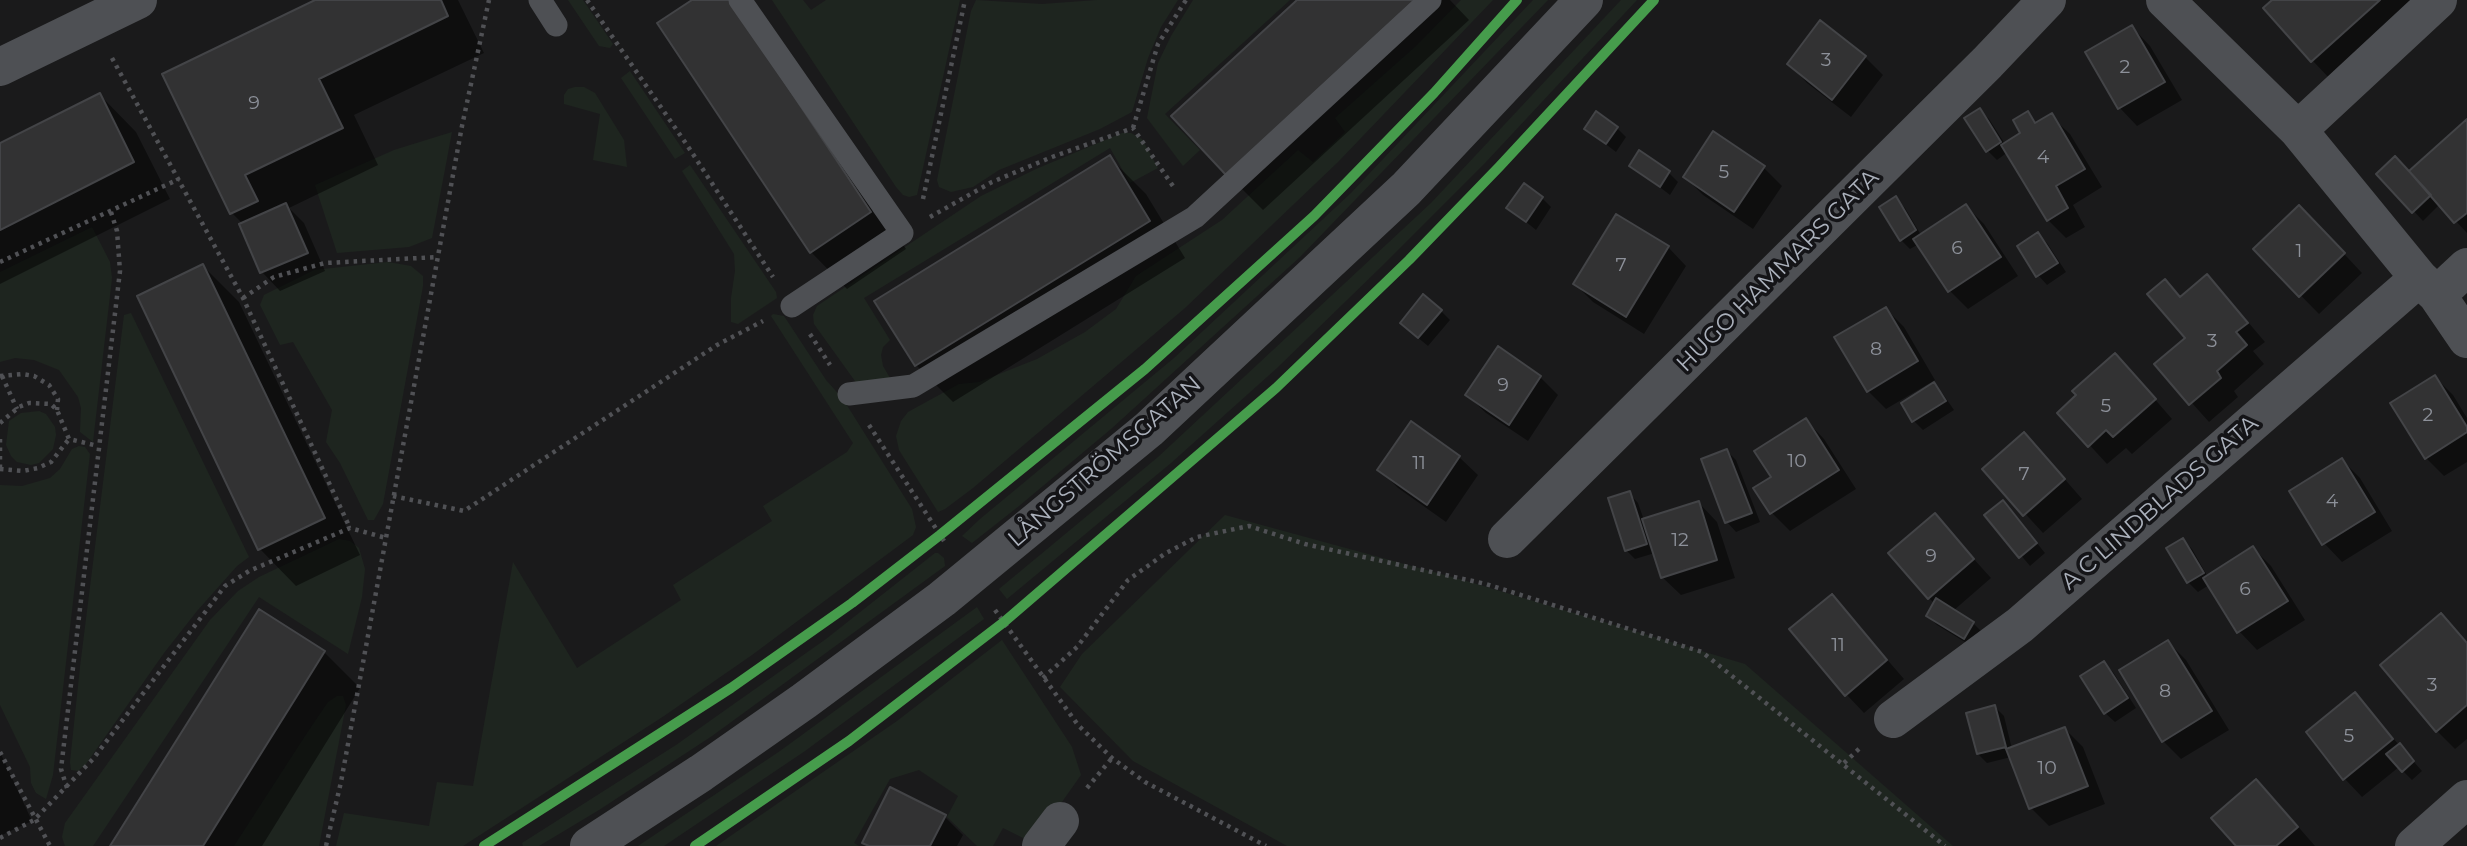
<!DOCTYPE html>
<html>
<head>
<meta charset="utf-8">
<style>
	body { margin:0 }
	canvas { display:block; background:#1a1a1b }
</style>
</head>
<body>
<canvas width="2467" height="846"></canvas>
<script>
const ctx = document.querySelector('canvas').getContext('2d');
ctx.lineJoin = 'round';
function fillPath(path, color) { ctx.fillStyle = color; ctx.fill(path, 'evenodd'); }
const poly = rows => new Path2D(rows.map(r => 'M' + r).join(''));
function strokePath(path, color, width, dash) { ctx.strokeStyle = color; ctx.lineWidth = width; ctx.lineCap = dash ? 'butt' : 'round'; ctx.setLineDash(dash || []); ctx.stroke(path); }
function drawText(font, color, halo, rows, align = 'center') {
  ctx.font = font + ' Montserrat,sans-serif'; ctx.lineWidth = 7; ctx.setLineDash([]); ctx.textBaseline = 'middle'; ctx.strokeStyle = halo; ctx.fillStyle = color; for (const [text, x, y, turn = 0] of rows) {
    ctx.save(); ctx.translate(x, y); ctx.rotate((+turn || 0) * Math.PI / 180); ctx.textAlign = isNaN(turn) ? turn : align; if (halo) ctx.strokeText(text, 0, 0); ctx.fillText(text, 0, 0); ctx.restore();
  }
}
const green = poly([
	[568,0,583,0,613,44,610,48,599,46],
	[772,0,803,0,811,10,826,0,960,0,917,195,909,197,903,195,896,187],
	[976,0,1042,4,1097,0,1178,0,1161,27,1148,58,1132,112,1100,129,999,170,973,187,951,192,939,187,937,180,971,11],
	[1193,0,1290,0,1165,114,1200,150,1183,166,1147,118,1158,63,1171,36],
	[1461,0,1493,0,1338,162,1185,308,973,488,945,509,938,512,899,450,896,436,901,421,908,412,959,384,979,382,1037,359,1085,332,1116,309,1136,276,1222,220,1298,150,1313,162,1345,132,1335,118,1416,46],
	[1533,0,1548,0,1300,257,1111,429,1019,506,972,543,962,536,980,519,1174,358,1351,193],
	[1621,0,1637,0,1485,163,1382,266,1277,368,1171,463,1007,599,999,589,1158,457,1431,203],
	[630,71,685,153,675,159,621,78],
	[575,87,584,87,595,93,624,140,627,167,593,160,600,114,564,104,564,95,568,89],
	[452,132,432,238,409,247,337,253,315,185,394,150],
	[1122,133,1131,133,1142,139,1158,168,1130,183,1110,148,864,298,890,340,883,347,881,355,883,366,890,378,865,395,814,324,813,315,817,306,981,196,1036,169],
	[690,165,776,292,777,298,738,324,731,322,731,298,735,271,734,254,682,171],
	[92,227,110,262,112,278,93,442,80,432,81,408,78,397,59,370,34,360,15,358,0,362,0,272],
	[388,262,411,266,423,276,423,286,383,504,374,520,368,520,340,463,326,442,332,410,293,342,280,345,260,305,264,295,314,270],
	[131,313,249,557,237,566,197,611,164,653,86,764,78,771,71,770,70,762,80,667,124,315],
	[773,314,784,316,826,380,843,399,912,509,916,527,913,535,752,655,664,716,463,846,336,846,344,813,429,826,437,782,473,786,513,562,577,668,681,600,673,585,772,521,763,506,847,452,853,443,771,316],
	[39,411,46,414,55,427,56,435,53,449,39,463,31,465,17,462,11,456,6,445,9,421,21,413],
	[79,446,85,447,90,454,53,775,46,799,36,793,31,783,30,767,0,705,0,485,22,486,50,478,60,469,72,449],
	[1225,515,1463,580,1745,664,1953,846,1287,846,1133,761,1060,687,1082,654],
	[339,539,350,541,359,548,365,569,362,597,348,654,259,597,93,846,65,846,62,837,65,823,210,620,238,591,259,577],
	[935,553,938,553,944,558,945,566,712,736,599,810,539,846,523,846,522,843,676,745,731,706,826,639],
	[977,607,984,619,805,751,664,846,638,846,780,751],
	[1002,640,1072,747,1081,775,1035,840,1025,839,1003,828,993,846,977,846,947,817,958,796,919,770,890,779,854,843,859,846,716,846,897,721],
	[337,696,343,696,346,705,319,846,234,846,307,733,328,702]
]);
const shadow = poly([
	[319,0,458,0,484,53,354,115,378,165,289,208,304,223,325,271,280,291,262,272,243,224,232,213,165,75],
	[695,0,754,21,906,249,847,289,811,252],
	[1299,0,1450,0,1469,20,1263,210,1227,174],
	[2275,0,2418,0,2330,79,2312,60],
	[2132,27,2150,46,2182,100,2137,126,2119,107],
	[1865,57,1883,75,1851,117,1807,83,1789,64],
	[100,95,136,132,170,199,0,284,0,145],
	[1980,110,1989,119,2005,144,2023,134,2027,113,2038,124,2051,116,2070,134,2102,187,2073,205,2085,227,2066,238,2048,220,2008,152,1997,160,1988,151],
	[2467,121,2467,233,2440,204,2423,221,2379,174,2409,173],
	[1617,128,1626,137,1616,152,1586,129],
	[1639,153,1669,173,1678,182,1670,195,1631,165],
	[1110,158,1146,194,1185,258,953,402,916,365],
	[1764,168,1782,186,1753,229,1703,195,1685,177],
	[1542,198,1551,207,1536,230,1509,208],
	[1895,198,1905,208,1921,235,1966,206,1984,224,2018,276,1968,309,1950,291,1919,244,1910,249,1901,240],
	[2317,225,2362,273,2319,314,2255,249],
	[2038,234,2047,243,2066,272,2047,285,2038,275],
	[1668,247,1686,266,1644,334,1593,302,1575,284],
	[203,266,239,302,360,555,296,586,260,549,139,297],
	[2165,281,2182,298,2225,295,2265,342,2253,351,2264,364,2234,391,2238,397,2209,422,2157,364,2187,338],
	[1886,309,1904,327,1935,380,1886,409,1868,391],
	[1441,311,1450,320,1428,346,1411,332],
	[2133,374,2172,419,2132,454,2126,448,2107,464,2060,413],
	[1540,377,1558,395,1528,441,1486,413,1467,395],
	[2435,377,2453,395,2467,418,2467,462,2444,476,2426,458],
	[1934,385,1943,394,1954,410,1923,430,1914,421],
	[1806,420,1824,439,1856,489,1790,531,1772,513,1756,489,1773,478],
	[1411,423,1459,457,1478,475,1446,522,1398,488,1380,470],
	[1727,451,1736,460,1760,522,1736,532,1727,522,1703,460],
	[2042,453,2082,499,2043,533,1984,469],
	[2342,460,2360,478,2392,531,2342,562,2324,543],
	[1629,493,1638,503,1644,520,1699,503,1717,522,1735,578,1681,595,1662,577,1655,553,1635,559,1626,550],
	[2012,512,2045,553,2030,566,1987,515],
	[1935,516,1991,578,1953,611,1973,623,1982,632,1973,647,1937,625,1928,616,1935,604,1929,598],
	[2183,540,2192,549,2208,577,2253,548,2271,566,2305,620,2257,650,2239,631,2209,585,2198,592,2188,582,2169,549],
	[1832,596,1904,679,1864,713,1846,694],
	[2441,616,2467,643,2467,739,2455,749,2437,731],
	[2168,642,2186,660,2229,730,2181,759,2163,741],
	[324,652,360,688,262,846,112,846],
	[2104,663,2113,672,2136,708,2115,722,2105,713],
	[2355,695,2422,771,2412,780,2399,767,2362,797,2344,778],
	[1995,707,2004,716,2012,749,2065,729,2083,747,2105,804,2049,826,2031,808,2011,757,1987,763,1978,754],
	[0,752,32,821,0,836],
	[2256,781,2274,799,2315,846,2238,846],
	[945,817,963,835,957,846,868,846,865,842]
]);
const building = poly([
	[315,0,441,0,448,16,319,79,343,128,245,175,258,201,230,214,162,74,315,0],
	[692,0,730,0,871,212,810,253,657,23,692,0],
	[1297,0,1415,0,1226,175,1171,116,1297,0],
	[2272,0,2380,0,2311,62,2263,8,2272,0],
	[1820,20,1866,56,1832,100,1787,64,1820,20],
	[2132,25,2165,82,2118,109,2085,52,2132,25],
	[100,93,134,162,0,230,0,143,100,93],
	[1980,108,2001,142,1986,152,1964,118,1980,108],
	[1596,111,1618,127,1606,144,1584,129,1596,111],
	[2028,111,2035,123,2052,113,2085,169,2056,186,2068,208,2047,221,2001,145,2020,133,2013,120,2028,111],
	[2467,119,2467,213,2454,223,2409,171,2467,119],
	[1713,131,1765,166,1734,212,1683,177,1713,131],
	[1639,150,1670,171,1660,187,1629,166,1639,150],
	[1110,155,1150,221,915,366,874,301,1110,155],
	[2395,156,2431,195,2412,213,2376,174,2395,156],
	[1524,183,1543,197,1526,222,1506,208,1524,183],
	[1896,196,1916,230,1900,241,1879,207,1896,196],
	[286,203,308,253,260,273,239,224,286,203],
	[1966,204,2001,257,1948,292,1913,239,1966,204],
	[2299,205,2345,253,2299,297,2253,249,2299,205],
	[1616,214,1669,246,1626,317,1573,284,1616,214],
	[2038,232,2058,263,2036,277,2017,246,2038,232],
	[203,264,325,518,258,550,137,296,203,264],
	[2207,274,2248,323,2236,332,2247,345,2217,371,2221,378,2189,405,2154,364,2185,338,2147,294,2165,279,2180,297,2207,274],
	[1423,294,1442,310,1418,338,1400,323,1423,294],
	[1886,307,1918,361,1867,392,1834,337,1886,307],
	[1498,346,1541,376,1509,425,1465,395,1498,346],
	[2115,353,2156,399,2113,437,2106,430,2088,447,2057,413,2076,395,2072,391,2115,353],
	[2435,375,2467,427,2467,432,2425,459,2390,403,2435,375],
	[1934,382,1946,401,1912,422,1901,403,1934,382],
	[1806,418,1839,470,1770,514,1753,488,1771,477,1754,451,1806,418],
	[1411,421,1460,456,1427,505,1377,470,1411,421],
	[2024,432,2065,479,2023,516,1982,469,2024,432],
	[1727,449,1752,513,1725,523,1701,459,1727,449],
	[2342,458,2375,512,2322,545,2289,491,2342,458],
	[1630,491,1647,544,1625,551,1608,498,1630,491],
	[2003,500,2037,543,2019,558,1984,515,2003,500],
	[1699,501,1717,560,1661,578,1642,519,1699,501],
	[1935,513,1974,559,1928,599,1888,553,1935,513],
	[2183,538,2204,573,2187,583,2166,548,2183,538],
	[2253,546,2288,601,2237,633,2203,578,2253,546],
	[1832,594,1887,660,1845,696,1789,629,1832,594],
	[1936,598,1974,622,1964,639,1926,616,1936,598],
	[259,609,325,651,297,696,203,846,110,846,259,609],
	[2441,613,2467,643,2467,705,2436,732,2380,665,2441,613],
	[2168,640,2212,711,2162,742,2119,670,2168,640],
	[2104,661,2128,698,2104,714,2080,676,2104,661],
	[2355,692,2393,739,2343,780,2306,732,2355,692],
	[1995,705,2006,747,1977,754,1966,713,1995,705],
	[2065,727,2088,786,2029,809,2006,749,2065,727],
	[2400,743,2414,761,2402,772,2386,754,2400,743],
	[2256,779,2298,827,2276,846,2236,846,2211,818,2256,779],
	[890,787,946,815,930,846,869,846,862,843,890,787]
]);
const path = poly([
	[587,0,687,145,773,277],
	[112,58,243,298,350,528],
	[1133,128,1158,44,1186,0],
	[923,199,965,0],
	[930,217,992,182,1052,157,1133,128,1175,189],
	[0,262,179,179],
	[243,298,274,277,325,263,438,257],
	[810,334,830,365],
	[0,376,22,374,34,376,49,385,58,399,57,410],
	[2,376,17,409],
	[0,423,19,407,29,403,51,404,57,410,69,439,98,446],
	[869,425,944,541],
	[0,439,0,469],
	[0,469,23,471,38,468,51,462,69,439],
	[393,496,464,511,717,345,763,321],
	[995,610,1078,725,1112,758,1145,782,1266,846],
	[1043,678,1077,647,1128,580,1166,553,1197,537,1249,526,1305,544,1486,584,1702,652,1945,846],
	[0,752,50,846],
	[1844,763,1861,747],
	[67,788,61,769,120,271,117,231,110,209],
	[1087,788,1112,758],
	[0,838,34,820,93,759,225,586,249,571,350,528,386,538],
	[326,846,341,782,462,126,489,0]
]);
const service = poly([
	[540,0,556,25],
	[740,0,902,233,792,306],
	[849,394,913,386,1195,217,1430,0]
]);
const minor = poly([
	[2165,0,2298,130,2419,278,2437,295,2467,339],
	[0,67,138,0],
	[2298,130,2438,0],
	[2437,295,2467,267],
	[1507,539,1987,63,2047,0],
	[1893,719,2020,625,2419,278],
	[1041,846,1060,821],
	[2414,846,2467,799]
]);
const tertiary = poly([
	[589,846,701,773,804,701,942,599,1149,429,1406,189,1584,0]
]);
const cycleway = poly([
	[484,846,731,688,852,603,940,535,1145,369,1314,216,1434,93,1517,0],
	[695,846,849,741,1004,622,1276,388,1409,260,1499,167,1654,0]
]);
const numberNames = [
	["3",1826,60],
	["2",2125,67],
	["9",254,103],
	["4",2043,157],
	["5",1724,172],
	["6",1957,248],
	["1",2299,251],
	["7",1621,265],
	["3",2212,341],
	["8",1876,349],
	["9",1503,385],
	["5",2106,406],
	["2",2428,415],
	["10",1797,461],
	["11",1419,463],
	["7",2024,474],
	["4",2332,501],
	["12",1680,540],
	["9",1931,556],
	["6",2245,589],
	["11",1838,645],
	["3",2432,685],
	["8",2165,691],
	["5",2349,736],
	["10",2047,768]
];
const streetNames = [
	["HUGO HAMMARS GATA",1778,271,-45],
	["LÅNGSTRÖMSGATAN",1105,462,-41],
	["A C LINDBLADS GATA",2160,503,-41]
];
fillPath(green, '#1e251f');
fillPath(shadow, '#0007');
fillPath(building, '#323233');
strokePath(building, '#434447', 2);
strokePath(path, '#505155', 4.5, [3.5, 5]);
strokePath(service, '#4e5054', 23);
strokePath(minor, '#4e5054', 38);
strokePath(tertiary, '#4e5054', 38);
strokePath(cycleway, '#469c4c', 10);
drawText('19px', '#8d919a', null, numberNames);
drawText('23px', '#abb1bc', '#141417', streetNames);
</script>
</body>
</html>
